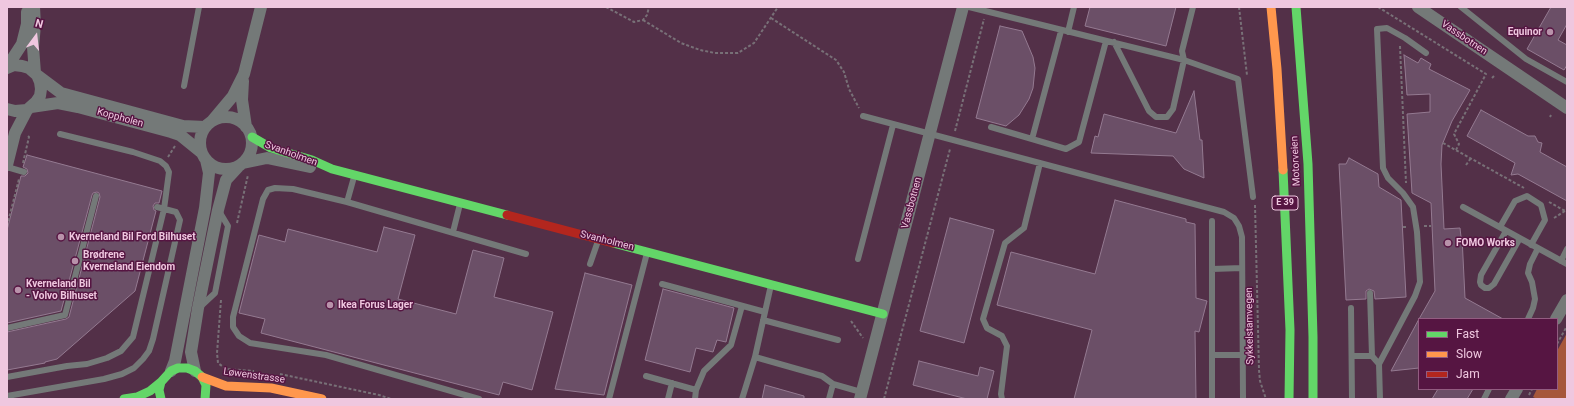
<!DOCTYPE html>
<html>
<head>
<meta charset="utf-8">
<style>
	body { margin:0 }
	#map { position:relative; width:1574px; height:406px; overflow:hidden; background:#533048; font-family:Roboto,sans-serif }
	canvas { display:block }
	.frame { position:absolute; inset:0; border:8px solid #efc7df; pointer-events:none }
	.legend { position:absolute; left:1418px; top:318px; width:140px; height:72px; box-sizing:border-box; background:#561542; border:1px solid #935c81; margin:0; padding:5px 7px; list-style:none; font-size:12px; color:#efc7df }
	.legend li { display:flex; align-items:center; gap:8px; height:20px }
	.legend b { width:20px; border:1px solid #935c81 }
	.north { position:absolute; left:16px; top:16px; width:40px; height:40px; -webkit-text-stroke:3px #561542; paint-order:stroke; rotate:15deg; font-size:11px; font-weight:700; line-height:16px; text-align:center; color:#efc7df }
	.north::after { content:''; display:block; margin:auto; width:14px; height:18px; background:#efc7df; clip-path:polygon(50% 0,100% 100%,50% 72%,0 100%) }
</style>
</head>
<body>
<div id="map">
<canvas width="1574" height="406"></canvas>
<div class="frame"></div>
<ul class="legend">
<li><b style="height:5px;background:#63d668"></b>Fast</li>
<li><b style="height:5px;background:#ff974d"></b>Slow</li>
<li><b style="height:5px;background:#b3261e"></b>Jam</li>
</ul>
<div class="north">N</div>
</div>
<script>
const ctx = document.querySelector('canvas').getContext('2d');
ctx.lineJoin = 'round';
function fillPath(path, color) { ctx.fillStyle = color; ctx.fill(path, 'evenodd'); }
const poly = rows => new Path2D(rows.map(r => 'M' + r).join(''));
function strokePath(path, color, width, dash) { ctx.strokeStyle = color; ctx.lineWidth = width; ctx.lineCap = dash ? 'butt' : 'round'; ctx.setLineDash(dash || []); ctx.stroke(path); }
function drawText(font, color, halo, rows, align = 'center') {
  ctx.font = font + ' Roboto,sans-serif'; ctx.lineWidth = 3; ctx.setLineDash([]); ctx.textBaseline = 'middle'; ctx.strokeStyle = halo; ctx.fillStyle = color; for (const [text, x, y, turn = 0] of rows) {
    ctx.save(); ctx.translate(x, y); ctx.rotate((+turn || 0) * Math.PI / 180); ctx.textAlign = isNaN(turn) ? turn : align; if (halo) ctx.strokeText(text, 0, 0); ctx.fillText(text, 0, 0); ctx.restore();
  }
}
const forest = poly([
	[1567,333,1567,399,1537,399,1533,397,1537,389,1557,389,1557,351]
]);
const building = poly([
	[1090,7,1176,7,1166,46,1085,26,1090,7],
	[1551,7,1567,7,1567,24,1558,40,1567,45,1567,65,1564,70,1527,49,1551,7],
	[1000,26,1022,31,1033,57,1035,68,1033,88,1029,99,1019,115,1006,126,976,118,1000,26],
	[1404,55,1418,63,1421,58,1431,64,1429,69,1470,90,1452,121,1442,145,1441,164,1444,229,1460,228,1461,237,1462,237,1465,298,1503,319,1419,319,1435,291,1431,203,1412,193,1407,114,1430,112,1430,94,1407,95,1404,55],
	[1194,91,1200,140,1202,140,1204,178,1184,169,1173,156,1091,153,1095,136,1098,137,1104,114,1176,133,1194,91],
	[1481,110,1528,136,1535,136,1538,142,1542,143,1540,152,1567,167,1567,201,1518,174,1511,175,1515,163,1467,136,1481,110],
	[27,155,162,191,159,203,155,203,153,206,154,210,156,211,135,291,57,359,45,362,45,363,7,370,7,332,66,319,69,317,100,197,99,193,97,192,93,193,92,195,61,311,7,323,7,230,21,176,25,176,28,173,27,169,23,167,27,155],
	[1349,158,1378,174,1379,187,1401,200,1406,297,1375,299,1374,291,1369,289,1366,291,1366,299,1346,300,1339,164,1346,164,1349,158],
	[1115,200,1186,219,1186,222,1195,224,1196,298,1207,301,1199,332,1195,331,1196,399,1074,399,1092,330,997,305,1011,252,1095,274,1115,200],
	[950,218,994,230,964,343,920,331,950,218],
	[384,227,415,235,398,299,456,314,473,250,504,258,494,297,553,312,532,390,503,382,499,395,261,333,265,319,239,313,259,235,285,242,288,229,377,252,384,227],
	[585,273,632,285,604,395,555,389,585,273],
	[663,289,734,308,726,342,717,340,713,352,696,348,690,372,645,360,663,289],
	[1419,319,1419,368,1391,371,1419,319],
	[919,361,978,376,980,367,994,371,987,399,967,399,913,385,919,361],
	[765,385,804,396,804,399,762,399,765,385],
	[1438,389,1473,389,1467,399,1432,399,1438,389]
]);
const path = poly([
	[606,7,634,22,643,20,647,15,649,7],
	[1239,7,1247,75],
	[1378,7,1486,74,1454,134,1459,144,1456,150],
	[771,18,836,60,844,72,849,89,859,108],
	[643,20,681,43,700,50,715,53,738,53,754,43,778,7],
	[1400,46,1406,183],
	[1492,78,1494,76],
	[1550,117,1551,115],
	[955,131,984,19],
	[1443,143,1524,188],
	[168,157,175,146],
	[23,163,29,137,27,135],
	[1466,165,1471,158],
	[1549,202,1567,212],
	[1255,205,1259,370,1260,381,1266,399],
	[1554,218,1565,211],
	[237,223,248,175],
	[7,226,19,179],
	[1424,226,1431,226],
	[1403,227,1408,227],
	[221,300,217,353,218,363,226,369,254,371],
	[851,321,863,338],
	[1557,344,1567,326],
	[280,374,379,395,391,399],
	[1529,395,1532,389],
	[884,399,950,149]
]);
const lane = poly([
	[969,7,1184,60,1238,79,1253,197],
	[1461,7,1526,59,1567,82],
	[1061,31,1032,139,1066,149,1079,142,1106,41],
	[1068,32,1074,7],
	[1114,42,1149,111,1156,117,1167,117,1173,109,1184,60,1182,51,1193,7],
	[184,86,199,7],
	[863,116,1224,212,1234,218,1239,226,1242,237,1243,399],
	[991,127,1032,139],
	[7,167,24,172],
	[347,202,354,177],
	[1463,207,1567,264],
	[1500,227,1515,201,1527,196,1541,205,1545,220,1531,245],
	[1506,231,1481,275,1480,282,1481,285,1485,288,1489,288,1494,284,1520,238],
	[453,232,460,204],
	[858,259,893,125],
	[1561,261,1567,249],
	[590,264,598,241],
	[1212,269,1242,268],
	[662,284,765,312],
	[1370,293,1372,356,1379,364],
	[200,307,215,293,228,226,219,211],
	[1351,308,1352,399],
	[1528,319,1533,308,1535,299,1532,282,1528,273,1530,264,1538,248],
	[763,320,838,340],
	[7,328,65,315,96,196],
	[1212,355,1244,355],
	[1352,356,1372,356],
	[755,357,822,376,833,384,861,392],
	[646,376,696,390],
	[7,377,67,366,87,364,107,358,121,351,133,337,164,209,169,172,166,166,160,161,133,152,60,134],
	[7,396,104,379,122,374,134,368,143,359,149,351,153,339,180,220,176,212,157,207],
	[479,399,326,355,250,343,239,336,233,327,233,317,263,199,268,190,275,188,293,189,347,202,526,254],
	[609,399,647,253],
	[668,399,672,383],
	[695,399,696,390,704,371,731,345,742,306],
	[742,399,755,357,771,285],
	[829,399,833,384],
	[1002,399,1001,394,1007,346,1002,336,987,328,983,319,1005,243,1024,228,1040,163],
	[1212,399,1212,221],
	[1380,399,1379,364,1415,296,1420,282,1417,232,1413,207,1403,193,1388,178,1383,168,1377,29,1387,28,1405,38,1426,53],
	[1484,399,1489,389]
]);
const street = poly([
	[34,7,35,25,33,47,35,73],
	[1418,7,1567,108],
	[7,67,22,44,27,24,27,12],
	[7,68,14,65,22,66,29,68,37,75,40,82,41,89,40,96,36,102,27,110,15,111,7,109],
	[37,75,61,93,183,126,205,127],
	[243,81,242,100,246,127],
	[31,107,58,103,78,107,171,132,180,135,201,152],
	'200 143a26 26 0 1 1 52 0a26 26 0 1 1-52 0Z',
	[212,121,233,96,244,74,261,7],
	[243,163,267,158,310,167],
	[7,165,15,133,27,110],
	[1556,319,1567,300],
	[171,371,175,361,205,208,209,173,206,160],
	[195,371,191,352,198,308,218,210,226,180,238,167],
	[860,399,963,7],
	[1511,399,1517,389]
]);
const fast = poly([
	[1296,7,1308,164,1313,337,1313,399],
	[252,137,271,148,312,160,332,169,507,215],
	[1283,170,1290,330,1289,399],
	[613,243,883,314],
	[124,399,137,397,150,391,161,382],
	[161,399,159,390,161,382,171,371,178,368,187,368,195,371,202,377,206,385,205,399]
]);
const slow = poly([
	[1271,7,1277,69,1283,170],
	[202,377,226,386,271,388,322,399]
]);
const jam = poly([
	[507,215,613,243]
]);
const markers = [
	[1550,32,4,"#b892aa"],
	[61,237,4,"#b892aa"],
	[1448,243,4,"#b892aa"],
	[75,261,4,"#b892aa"],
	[18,290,4,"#b892aa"],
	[330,305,4,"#b892aa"]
];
const shields = [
	[1285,203,26]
];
const shieldNames = [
	["E 39",1285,203]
];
const poiNames = [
	["Equinor",1542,32,"right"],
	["Kverneland Bil Ford Bilhuset",69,237],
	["FOMO Works",1456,243],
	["Brødrene",83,255],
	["Kverneland Eiendom",83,267],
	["Kverneland Bil",26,284],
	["- Volvo Bilhuset",26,296],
	["Ikea Forus Lager",338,305]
];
const streetNames = [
	["Vassbotnen",1464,38,34],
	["Koppholen",120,118,15],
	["Svanholmen",291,154,20],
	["Motorveien",1296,161,-93],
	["Vassbotnen",912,203,-75],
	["Svanholmen",607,241,14],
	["Sykkelstamvegen",1250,326,-91],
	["Løwenstrasse",254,376,8]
];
fillPath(forest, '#a6573b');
fillPath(building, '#6b4f67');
strokePath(building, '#947a91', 1);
strokePath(path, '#787077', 2, [3, 2]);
strokePath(lane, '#747978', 6);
strokePath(street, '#747978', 12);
strokePath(fast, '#63d668', 9);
strokePath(slow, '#ff974d', 9);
strokePath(jam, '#b3261e', 9);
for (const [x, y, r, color] of markers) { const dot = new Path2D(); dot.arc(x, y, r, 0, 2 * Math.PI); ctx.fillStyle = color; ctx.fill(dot); strokePath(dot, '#561542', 1.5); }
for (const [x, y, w] of shields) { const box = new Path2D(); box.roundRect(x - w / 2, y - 7, w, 14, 3); ctx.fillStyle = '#561542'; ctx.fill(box); strokePath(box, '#efc7df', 1); }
drawText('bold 9px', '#efc7df', null, shieldNames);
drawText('bold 10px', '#efc7df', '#561542', poiNames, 'left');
drawText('10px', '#efc7df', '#561542', streetNames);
</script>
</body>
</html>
